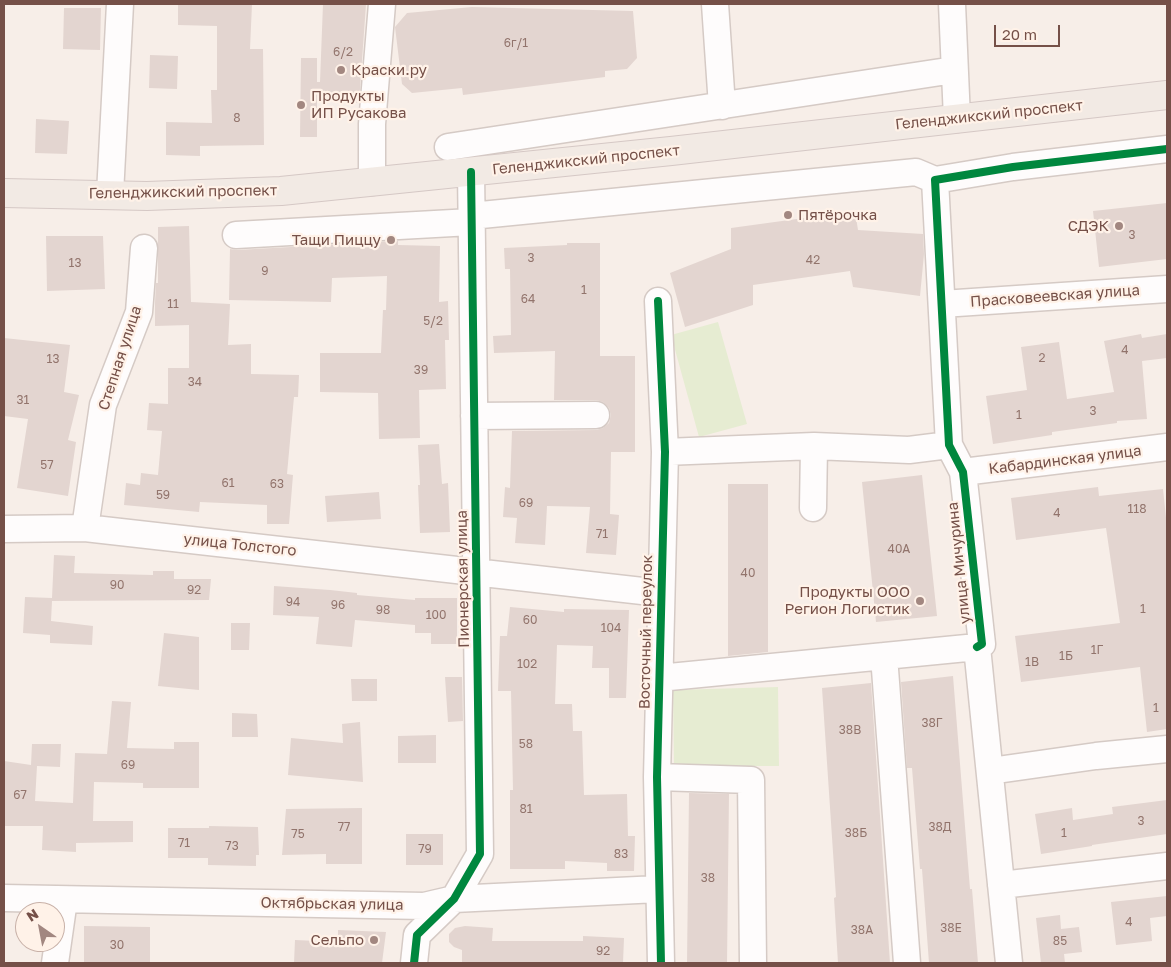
<!DOCTYPE html>
<html>
<head>
<meta charset="utf-8">
<style>
	body { margin:0 }
	#map { position:relative; width:1171px; height:967px; overflow:hidden; background:#f7eee8; font-family:"Golos Text",sans-serif }
	canvas { display:block }
	.frame { position:absolute; inset:0; border:5px solid #755048; pointer-events:none }
	.north { position:absolute; left:15px; top:902px; width:50px; height:50px; box-sizing:border-box; background:#fff2e8; border:1px solid #c8b1a8; border-radius:50%; rotate:327deg; font-size:14px; font-weight:700; line-height:20px; text-align:center; color:#755048 }
	.north::after { content:''; display:block; margin:auto; width:18px; height:22px; background:#a28780; clip-path:polygon(50% 0,100% 100%,50% 72%,0 100%) }
	.scale { position:absolute; left:994px; top:25px; width:66px; height:22px; box-sizing:border-box; border:2px solid #755048; border-top:0; padding-left:6px; font-size:15px; line-height:18px; white-space:nowrap; color:#755048; -webkit-text-stroke:4px #fff2e8; paint-order:stroke }
</style>
</head>
<body>
<div id="map">
<canvas width="1171" height="967"></canvas>
<div class="frame"></div>
<div class="north">N</div>
<div class="scale">20 m</div>
</div>
<script>
const ctx = document.querySelector('canvas').getContext('2d');
ctx.lineJoin = 'round';
function fillPath(path, color) { ctx.fillStyle = color; ctx.fill(path, 'evenodd'); }
const poly = rows => new Path2D(rows.map(r => 'M' + r).join(''));
function strokePath(path, color, width, dash) { ctx.strokeStyle = color; ctx.lineWidth = width; ctx.lineCap = dash ? 'butt' : 'round'; ctx.setLineDash(dash || []); ctx.stroke(path); }
function drawText(font, color, halo, rows, align = 'center') {
  ctx.font = font + ' "Golos Text",sans-serif'; ctx.lineWidth = 4.5; ctx.setLineDash([]); ctx.textBaseline = 'middle'; ctx.strokeStyle = halo; ctx.fillStyle = color; for (const [text, x, y, turn = 0] of rows) {
    ctx.save(); ctx.translate(x, y); ctx.rotate((+turn || 0) * Math.PI / 180); ctx.textAlign = isNaN(turn) ? turn : align; if (halo) ctx.strokeText(text, 0, 0); ctx.fillText(text, 0, 0); ctx.restore();
  }
}
const green = poly([
	[718,322,747,424,699,437,671,335],
	[778,687,779,766,674,766,673,690]
]);
const building = poly([
	[178,4,252,4,250,49,263,49,264,145,200,146,200,156,166,155,166,122,212,123,211,90,217,90,217,26,178,25],
	[323,4,366,4,359,103,317,100,317,137,300,137,301,58,317,58,317,82,320,82],
	[472,7,633,11,637,58,627,69,605,71,605,77,463,95,462,88,412,93,402,84,395,27,407,13],
	[64,8,101,8,100,50,63,49],
	[150,55,178,56,177,89,149,88],
	[36,119,69,121,67,154,35,153],
	[1167,203,1167,259,1099,267,1093,211],
	[855,211,858,230,923,234,924,254,920,296,853,287,850,271,753,285,753,305,685,327,670,273,731,249,731,228],
	[189,226,191,302,230,304,228,345,251,344,251,374,299,375,298,397,294,397,287,474,293,475,289,524,267,524,267,505,200,502,199,512,124,505,126,483,140,485,141,473,158,475,162,431,147,430,149,403,168,404,168,368,189,368,189,325,155,326,155,303,156,283,158,283,158,227],
	[46,236,103,236,105,289,47,291],
	[398,241,398,245,440,246,439,302,448,301,449,340,445,340,446,389,419,390,420,438,379,439,378,393,320,392,320,353,381,353,383,310,386,310,387,276,332,278,331,302,229,300,230,249,237,250],
	[567,243,600,243,600,356,635,356,635,452,611,452,610,514,619,515,616,555,586,553,590,507,547,506,545,545,515,543,517,518,503,517,505,487,510,488,512,431,597,430,603,428,609,423,611,415,609,408,603,402,596,400,554,400,555,351,494,353,493,336,511,335,510,269,505,269,504,248,567,245],
	[1141,334,1142,338,1167,334,1167,358,1142,361,1147,419,1117,421,1117,423,1052,432,1052,435,993,444,986,396,1027,390,1021,347,1059,342,1067,399,1114,392,1104,341],
	[4,338,70,345,64,392,79,395,68,440,76,442,68,496,17,488,28,419,4,416],
	[439,444,442,484,448,483,450,532,420,533,418,485,420,485,418,445],
	[922,475,937,616,876,622,862,482],
	[728,484,768,484,768,652,728,656],
	[1098,487,1099,496,1163,489,1167,527,1167,729,1147,732,1140,667,1021,682,1015,636,1120,623,1106,528,1016,540,1011,498],
	[379,492,381,519,327,522,325,496],
	[54,555,75,556,74,573,153,575,153,571,174,571,174,579,211,579,209,600,52,601,51,621,93,626,92,645,50,643,50,635,23,633,25,597,52,598],
	[274,586,330,590,357,593,357,595,415,600,415,598,457,598,457,644,431,644,431,633,415,633,415,625,355,620,352,647,316,644,319,617,273,615],
	[510,607,564,612,564,609,629,610,626,698,609,698,609,668,592,668,593,646,557,645,555,704,572,704,573,731,582,731,584,795,627,794,628,836,635,836,634,871,607,871,607,863,565,861,565,869,510,869,510,790,513,790,511,691,498,691,500,636,507,636],
	[231,623,250,623,249,650,231,650],
	[164,633,199,637,199,690,158,686],
	[953,676,970,889,972,889,978,963,929,963,922,869,920,869,912,768,907,768,901,682],
	[445,677,462,677,463,721,448,722],
	[351,679,377,679,377,701,352,701],
	[871,683,890,963,838,963,834,898,836,897,822,688],
	[112,701,131,702,127,748,174,749,174,742,199,742,199,788,143,788,143,783,94,782,93,821,133,821,133,842,76,843,76,852,42,850,43,826,4,826,4,761,31,765,32,744,61,744,60,767,37,766,35,801,73,803,75,753,107,754],
	[232,713,257,714,258,737,232,737],
	[360,722,363,782,288,775,291,738,343,743,342,724],
	[436,735,436,763,398,763,398,736],
	[689,793,729,794,727,963,687,963],
	[1167,800,1167,834,1092,845,1092,846,1041,854,1035,814,1072,808,1073,820,1113,814,1112,807],
	[362,808,362,864,326,864,326,854,282,855,286,809],
	[209,826,258,827,259,855,256,855,256,866,208,865,208,858,168,858,168,828,209,828],
	[406,834,443,834,443,865,406,865],
	[1167,896,1167,916,1150,918,1152,941,1116,945,1111,902],
	[1060,915,1061,929,1079,927,1082,952,1064,954,1065,963,1041,963,1036,918],
	[84,926,150,927,150,963,84,963],
	[465,926,493,928,492,941,583,941,583,936,624,938,623,963,462,963,462,950,454,947,449,942,449,934,455,928],
	[338,930,386,932,382,963,294,963,295,940,338,942]
]);
const minor = poly([
	[715,4,722,106],
	[952,4,957,119],
	[448,147,954,70],
	[372,182,372,124,382,4],
	[110,194,120,4],
	[471,216,916,172,935,180],
	[236,235,471,222],
	[658,301,665,452,657,777,661,963],
	[942,304,1167,289],
	[474,416,596,415],
	[814,446,909,450,949,445],
	[665,452,814,446,813,508],
	[963,472,1167,447],
	[85,528,103,405,139,312,144,248],
	[4,529,85,528,660,593],
	[977,647,982,644,963,472,949,445,935,180,1013,167,1167,149],
	[977,647,1009,963],
	[884,656,907,963],
	[659,678,977,647],
	[990,771,1096,756,1167,749],
	[657,777,751,780,753,963],
	[1001,885,1167,866],
	[4,898,424,906,454,899,658,889],
	[55,963,64,900],
	[414,963,417,935,454,899,480,854,471,172]
]);
const major = poly([
	[4,193,147,196,281,191,671,151,1167,95]
]);
const cycleway = poly([
	[658,301,665,452,657,777,661,963],
	[977,647,982,644,963,472,949,445,935,180,1013,167,1167,149],
	[414,963,417,935,454,899,480,854,471,172]
]);
const markers = [
	[341,70,5,"#a28780"],
	[301,105,5,"#a28780"],
	[788,215,5,"#a28780"],
	[1119,226,5,"#a28780"],
	[391,240,5,"#a28780"],
	[920,601,5,"#a28780"],
	[374,940,5,"#a28780"]
];
const numberNames = [
	["6г/1",516,43],
	["6/2",343,52],
	["8",237,118],
	["3",1132,235],
	["3",531,258],
	["42",813,260],
	["13",75,263],
	["9",265,271],
	["1",584,290],
	["64",528,299],
	["11",173,304],
	["5/2",433,321],
	["4",1125,350],
	["2",1042,358],
	["13",53,359],
	["39",421,370],
	["34",195,382],
	["31",23,400],
	["3",1093,411],
	["1",1019,415],
	["57",47,465],
	["61",228,483],
	["63",277,484],
	["59",163,495],
	["69",526,503],
	["118",1137,509],
	["4",1057,513],
	["71",602,534],
	["40А",899,549],
	["40",748,573],
	["90",117,585],
	["92",194,590],
	["94",293,602],
	["96",338,605],
	["1",1143,609],
	["98",383,610],
	["100",436,615],
	["60",530,620],
	["104",611,628],
	["1Г",1097,650],
	["1Б",1066,656],
	["1В",1032,662],
	["102",527,664],
	["1",1156,708],
	["38Г",932,723],
	["38В",850,730],
	["58",526,744],
	["69",128,765],
	["67",20,795],
	["81",526,809],
	["3",1141,821],
	["77",344,827],
	["38Д",940,827],
	["38Б",856,833],
	["1",1064,833],
	["75",298,834],
	["71",184,843],
	["73",232,846],
	["79",425,849],
	["83",621,854],
	["38",708,878],
	["4",1129,922],
	["38Е",951,928],
	["38А",862,930],
	["85",1060,941],
	["30",117,945],
	["92",603,951]
];
const poiNames = [
	["Краски.ру",351,70,"left"],
	["Продукты",311,96,"left"],
	["ИП Русакова",311,113,"left"],
	["Пятёрочка",798,215,"left"],
	["СДЭК",1109,226],
	["Тащи Пиццу",381,240],
	["Продукты ООО",910,592],
	["Регион Логистик",910,609],
	["Сельпо",364,940]
];
const streetNames = [
	["Геленджикский проспект",989,115,-6],
	["Геленджикский проспект",586,160,-6],
	["Геленджикский проспект",183,192,-1],
	["Прасковеевская улица",1055,296,-4],
	["Степная улица",120,358,-72],
	["Кабардинская улица",1065,460,-7],
	["улица Толстого",240,545,6],
	["улица Мичурина",959,563,-96],
	["Пионерская улица",463,579,-91],
	["Восточный переулок",646,632,-89],
	["Октябрьская улица",332,904,1]
];
fillPath(green, '#e6ecd2');
fillPath(building, '#e3d5d0');
strokePath(minor, '#d5cac5', 29);
strokePath(major, '#d5c8c5', 30);
strokePath(minor, '#fefcfc', 26);
strokePath(major, '#f2eae4', 28);
strokePath(cycleway, '#00873e', 8);
for (const [x, y, r, color] of markers) { const dot = new Path2D(); dot.arc(x, y, r, 0, 2 * Math.PI); ctx.fillStyle = color; ctx.fill(dot); strokePath(dot, '#fff2e8', 2); }
drawText('12px', '#92746c', null, numberNames);
drawText('15px', '#755048', '#fff2e8', poiNames, 'right');
drawText('15px', '#755048', '#fff2e8', streetNames);
</script>
</body>
</html>
